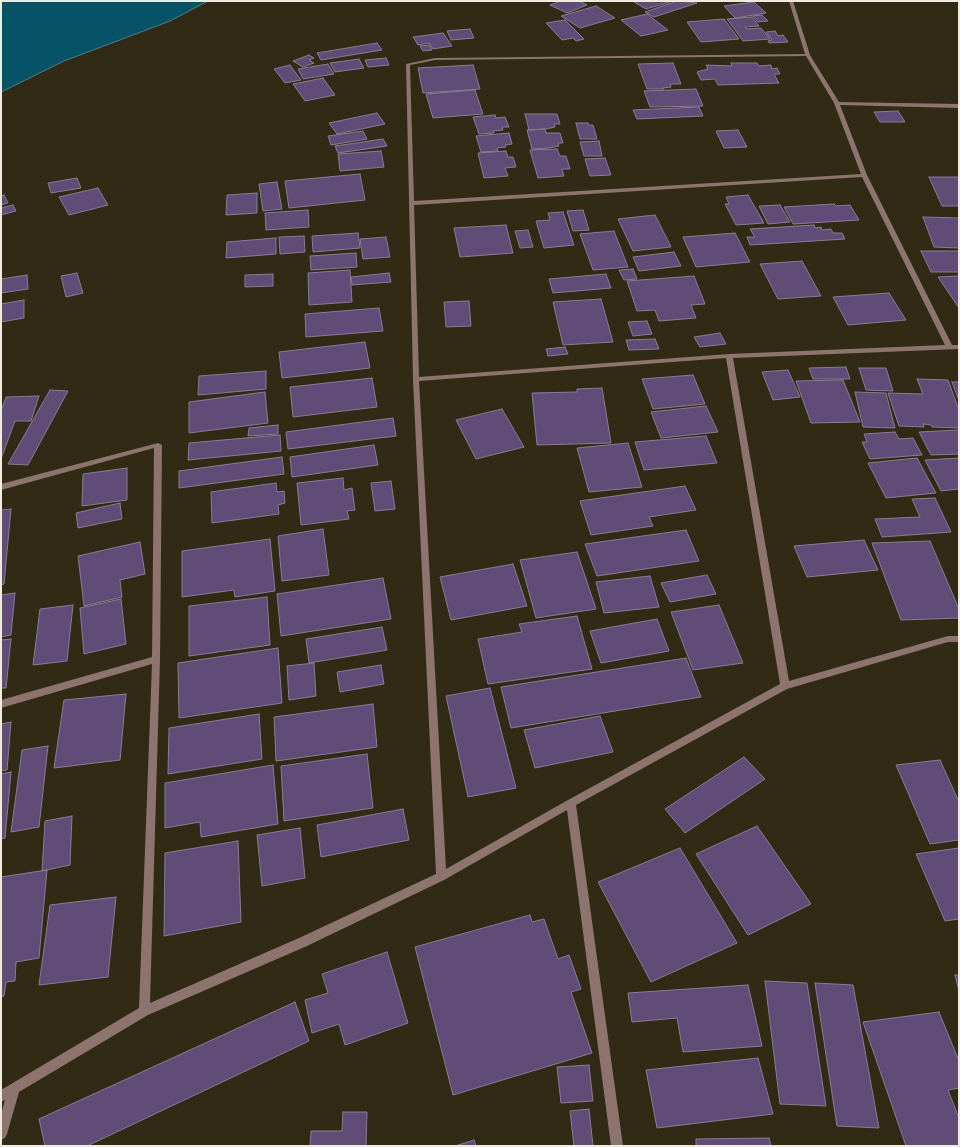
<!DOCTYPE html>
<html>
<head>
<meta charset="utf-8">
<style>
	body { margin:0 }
	#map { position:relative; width:960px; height:1147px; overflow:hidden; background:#312b15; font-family:Lato,sans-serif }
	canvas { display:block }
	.frame { position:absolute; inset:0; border:2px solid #efebde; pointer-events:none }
</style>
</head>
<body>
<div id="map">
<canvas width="960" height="1147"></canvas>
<div class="frame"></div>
</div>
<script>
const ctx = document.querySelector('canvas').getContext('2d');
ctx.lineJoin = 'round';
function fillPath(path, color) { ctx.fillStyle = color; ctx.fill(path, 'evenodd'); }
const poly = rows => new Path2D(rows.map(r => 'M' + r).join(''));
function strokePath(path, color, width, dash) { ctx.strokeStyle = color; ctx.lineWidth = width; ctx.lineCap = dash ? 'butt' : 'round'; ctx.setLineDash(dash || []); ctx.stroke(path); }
const water = poly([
	[1,1,208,1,170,21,64,61,1,92,1,1]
]);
const building = poly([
	[561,1,579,1,587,5,567,13,550,5,561,1],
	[638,1,673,1,646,9,634,2,638,1],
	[677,1,697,3,654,17,645,12,677,1],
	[754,2,766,13,735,18,724,6,754,2],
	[596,6,615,18,580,28,561,16,596,6],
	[647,14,668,30,641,36,621,20,647,14],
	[762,15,768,21,758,22,753,16,762,15],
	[752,17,759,26,745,27,747,29,761,28,770,39,743,41,727,19,752,17],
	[724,19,739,39,701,42,687,22,724,19],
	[565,20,584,39,576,41,573,38,562,40,546,23,565,20],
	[470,29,474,38,451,40,447,31,470,29],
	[775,31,778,36,783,35,788,42,769,43,768,41,772,40,766,32,775,31],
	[443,33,452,46,433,49,429,43,418,45,413,37,443,33],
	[377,43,382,50,321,60,317,53,377,43],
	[429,45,432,50,423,51,420,46,429,45],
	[309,55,314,58,309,60,314,63,303,67,293,61,309,55],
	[386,58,389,65,368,67,365,60,386,58],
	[359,59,364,68,335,72,330,63,359,59],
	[673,63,681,84,670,84,671,87,663,88,664,89,647,89,638,64,673,63],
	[731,63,757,63,759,66,771,65,772,69,777,68,780,74,774,74,779,83,718,85,715,79,701,80,697,72,708,69,706,65,732,66,731,63],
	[328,64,334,74,303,79,298,69,328,64],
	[290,65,301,80,285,83,274,69,290,65],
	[473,65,480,89,423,93,418,68,473,65],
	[323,78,335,95,305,101,293,84,323,78],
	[696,89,703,106,650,107,644,91,696,89],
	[475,90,483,114,433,118,426,94,475,90],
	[699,107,703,116,637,119,633,110,699,107],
	[898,111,905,122,880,122,874,112,898,111],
	[377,113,385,124,337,134,329,123,377,113],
	[525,114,557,114,560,124,554,124,555,127,546,129,529,130,525,114],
	[495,115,496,118,505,117,509,127,502,127,503,130,493,131,494,133,479,134,473,117,495,115],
	[576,123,588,123,589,125,593,125,597,139,580,139,576,123],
	[545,129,546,133,560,133,563,143,558,143,559,146,549,148,532,149,527,130,545,129],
	[738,130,747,147,724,148,716,131,738,130],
	[363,131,367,139,331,145,328,136,363,131],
	[509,133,512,144,505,145,506,147,497,148,498,151,481,152,476,136,509,133],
	[383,139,387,146,338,153,335,146,383,139],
	[599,141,602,156,584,156,580,142,599,141],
	[557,149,560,156,566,156,570,169,562,169,564,176,538,178,530,150,557,149],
	[381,151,384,167,340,171,338,154,381,151],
	[506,151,508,157,513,157,516,167,505,168,508,176,484,178,478,153,506,151],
	[605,158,611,175,590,176,585,159,605,158],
	[360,174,365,200,289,208,285,181,360,174],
	[929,177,959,177,959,206,942,206,929,177],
	[77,178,81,188,51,193,48,183,77,178],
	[277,182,282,209,263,211,259,184,277,182],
	[98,188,108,205,69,215,59,197,98,188],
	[257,193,257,213,226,215,227,195,257,193],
	[4,195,8,203,1,205,1,196,4,195],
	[748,195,764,223,736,225,725,204,729,204,726,197,748,195],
	[834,204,836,206,850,205,859,220,793,224,784,207,834,204],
	[13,205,16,211,1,215,1,208,13,205],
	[780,205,790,222,768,224,759,206,780,205],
	[308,210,309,227,266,230,265,213,308,210],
	[583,210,589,230,573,231,567,211,583,210],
	[563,212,574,245,544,248,536,221,550,220,548,213,563,212],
	[655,215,671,247,633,251,618,219,655,215],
	[923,217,959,218,959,248,934,247,923,217],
	[506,225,513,253,460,257,454,228,506,225],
	[814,225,815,228,821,227,822,230,831,229,833,233,842,233,845,239,750,245,747,237,755,237,750,229,814,225],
	[528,230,533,247,520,248,515,231,528,230],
	[614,231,628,267,593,270,580,234,614,231],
	[358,233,360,248,313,252,312,236,358,233],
	[735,233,750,262,696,267,683,237,735,233],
	[304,236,305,252,280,254,279,237,304,236],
	[386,237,390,257,363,259,360,239,386,237],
	[276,238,276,254,226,258,227,242,276,238],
	[921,251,959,251,959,272,931,272,921,251],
	[674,252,681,266,639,271,633,257,674,252],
	[356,253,357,267,311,270,310,256,356,253],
	[802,261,821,296,778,299,760,264,802,261],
	[633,269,637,279,624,280,619,270,633,269],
	[350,270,352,302,309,305,308,273,350,270],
	[77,273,83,293,66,297,61,276,77,273],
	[389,273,391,282,352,285,351,277,389,273],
	[273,274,273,286,245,287,245,275,273,274],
	[606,274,611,288,553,293,549,279,606,274],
	[27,275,28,289,1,293,1,279,27,275],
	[694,276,705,304,691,305,696,318,659,321,655,310,637,311,627,281,694,276],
	[959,276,959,308,938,277,959,276],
	[889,293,906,320,848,325,833,297,889,293],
	[601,299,613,342,563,345,553,302,601,299],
	[24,300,24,318,1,322,1,304,24,300],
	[469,301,471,326,446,327,444,302,469,301],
	[379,308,383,331,306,337,305,314,379,308],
	[647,321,652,334,633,336,628,322,647,321],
	[720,333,726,344,700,347,694,337,720,333],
	[655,339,659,349,629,350,626,340,655,339],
	[365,342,370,368,282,378,279,352,365,342],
	[565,347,568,354,548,356,546,349,565,347],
	[846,367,850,379,813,379,809,368,846,367],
	[859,368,886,368,893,391,866,390,859,368],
	[788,370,800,397,773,400,762,372,788,370],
	[266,371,266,389,198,395,199,376,266,371],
	[693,375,705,404,653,409,642,379,693,375],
	[372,378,377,407,293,417,290,387,372,378],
	[917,379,948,380,959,410,959,428,932,427,931,425,923,424,924,427,899,426,888,393,923,394,917,379],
	[843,380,860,422,811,423,796,381,843,380],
	[952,382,959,382,959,401,952,382],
	[602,388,611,443,537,445,532,393,577,392,577,389,602,388],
	[50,390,68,391,28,465,8,464,50,390],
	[265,392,268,423,189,433,189,402,265,392],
	[855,392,886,393,895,428,863,427,855,392],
	[39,396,31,421,15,421,1,459,1,411,6,397,39,396],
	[706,406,718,432,661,438,651,412,706,406],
	[502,409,524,447,476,459,456,420,502,409],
	[393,418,396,436,288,449,286,432,393,418],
	[278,425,278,434,248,436,249,428,278,425],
	[959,430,959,454,931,455,919,432,959,430],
	[895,432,899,439,913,438,922,455,870,459,862,442,867,442,864,434,895,432],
	[280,435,281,451,188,460,189,443,280,435],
	[706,436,717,463,644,470,635,442,706,436],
	[628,443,642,487,589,492,577,448,628,443],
	[374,445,378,465,292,477,290,457,374,445],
	[282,457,284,474,179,488,179,471,282,457],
	[917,458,936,493,886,498,868,463,917,458],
	[959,458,959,489,941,491,925,460,959,458],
	[127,468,127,500,82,506,83,474,127,468],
	[343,478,344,490,352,488,355,510,347,511,349,519,301,525,297,483,343,478],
	[391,481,395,509,375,511,371,483,391,481],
	[276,483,277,492,284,491,285,503,278,505,279,514,212,523,211,492,276,483],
	[685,486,696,510,649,517,653,526,591,535,580,501,685,486],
	[935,498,951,532,882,537,875,519,920,517,912,499,935,498],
	[120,503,122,519,78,528,76,513,120,503],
	[11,509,4,584,1,585,1,510,11,509],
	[323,529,329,575,282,581,278,536,323,529],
	[686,530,699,561,597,576,585,544,686,530],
	[270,539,275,591,235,597,234,590,182,597,182,551,270,539],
	[864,540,878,570,807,577,794,546,864,540],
	[930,541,959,609,959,618,901,620,872,543,930,541],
	[140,542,145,574,120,580,122,597,84,606,78,556,140,542],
	[577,552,596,609,536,618,520,560,577,552],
	[513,564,527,606,451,620,440,577,513,564],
	[707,575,716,594,670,602,661,583,707,575],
	[650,576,659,607,604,613,596,582,650,576],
	[383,578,391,619,281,636,277,594,383,578],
	[15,593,11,635,1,637,1,595,15,593],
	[267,597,270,645,189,656,189,606,267,597],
	[121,599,126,644,84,654,80,608,121,599],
	[73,605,67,661,33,665,40,609,73,605],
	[719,605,743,663,693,670,671,612,719,605],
	[577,616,592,669,488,684,478,639,522,632,519,624,577,616],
	[657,619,669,651,601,663,590,631,657,619],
	[382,627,387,650,309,663,306,639,382,627],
	[11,639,6,688,1,688,1,640,11,639],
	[278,648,282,703,179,718,178,663,278,648],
	[686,658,701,697,511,728,501,687,686,658],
	[314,663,316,696,289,700,287,666,314,663],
	[381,665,384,684,340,692,337,672,381,665],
	[490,688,516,788,468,797,446,696,490,688],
	[126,694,120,760,54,768,64,700,126,694],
	[373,704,377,747,276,761,274,717,373,704],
	[259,714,262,759,168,774,169,728,259,714],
	[600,716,613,752,535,768,524,730,600,716],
	[11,722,7,770,1,771,1,724,11,722],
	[48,746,39,827,11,832,22,750,48,746],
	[367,754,373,808,284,821,281,766,367,754],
	[744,757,765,779,685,833,665,809,744,757],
	[940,760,959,802,959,840,930,844,896,765,940,760],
	[273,765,278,824,201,837,200,822,165,828,165,783,273,765],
	[11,772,5,838,1,839,1,774,11,772],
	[403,809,409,840,321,857,317,825,403,809],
	[72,816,70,865,42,871,45,821,72,816],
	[757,826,811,904,748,935,696,854,757,826],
	[300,828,305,878,262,886,257,835,300,828],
	[238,841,241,922,164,936,165,853,238,841],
	[680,848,737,943,651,982,598,882,680,848],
	[959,848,959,919,945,921,916,854,959,848],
	[47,870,39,958,16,962,15,981,6,982,4,996,1,997,1,877,47,870],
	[116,897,108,977,39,985,50,905,116,897],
	[530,915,532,922,544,919,558,959,569,955,581,989,571,992,592,1053,453,1095,415,947,530,915],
	[387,952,408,1023,345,1045,339,1024,312,1033,305,1000,328,993,322,974,387,952],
	[955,975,959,975,959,991,955,975],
	[765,981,807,983,826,1106,780,1104,765,981],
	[815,983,853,985,879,1128,837,1126,815,983],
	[748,985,762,1046,683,1052,677,1018,632,1022,628,993,748,985],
	[295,1002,309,1041,87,1146,45,1146,39,1119,295,1002],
	[939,1012,959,1061,959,1088,948,1090,959,1118,959,1146,906,1146,863,1022,939,1012],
	[758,1058,773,1114,657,1128,646,1070,758,1058],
	[589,1065,593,1101,561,1103,557,1067,589,1065],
	[589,1109,593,1146,574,1146,570,1111,589,1109],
	[343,1112,367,1112,366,1146,310,1146,311,1131,342,1131,343,1112],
	[769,1138,771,1146,696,1146,696,1139,769,1138],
	[474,1140,476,1146,455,1146,474,1140]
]);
const street = poly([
	[789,1,793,1,810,55,839,102,959,104,959,108,840,105,867,175,952,345,959,345,959,349,733,358,789,681,948,636,959,636,959,642,948,642,787,689,576,805,623,1146,611,1146,567,810,444,880,307,946,148,1015,19,1092,7,1134,5,1138,1,1140,1,1114,5,1100,1,1102,1,1090,139,1008,152,664,1,708,1,700,152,657,154,448,1,490,1,484,158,443,162,445,160,659,150,1003,299,938,436,874,413,379,406,64,435,58,805,54,789,1],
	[806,56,834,103,861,174,414,201,410,65,435,60,806,56],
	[862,177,945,345,729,354,419,377,414,205,862,177],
	[726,358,780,684,568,800,446,869,419,381,726,358]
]);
fillPath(water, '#065267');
strokePath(water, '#4c808b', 1);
fillPath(building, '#614c78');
strokePath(building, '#877d94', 1);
fillPath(street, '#8d746f');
</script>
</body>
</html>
